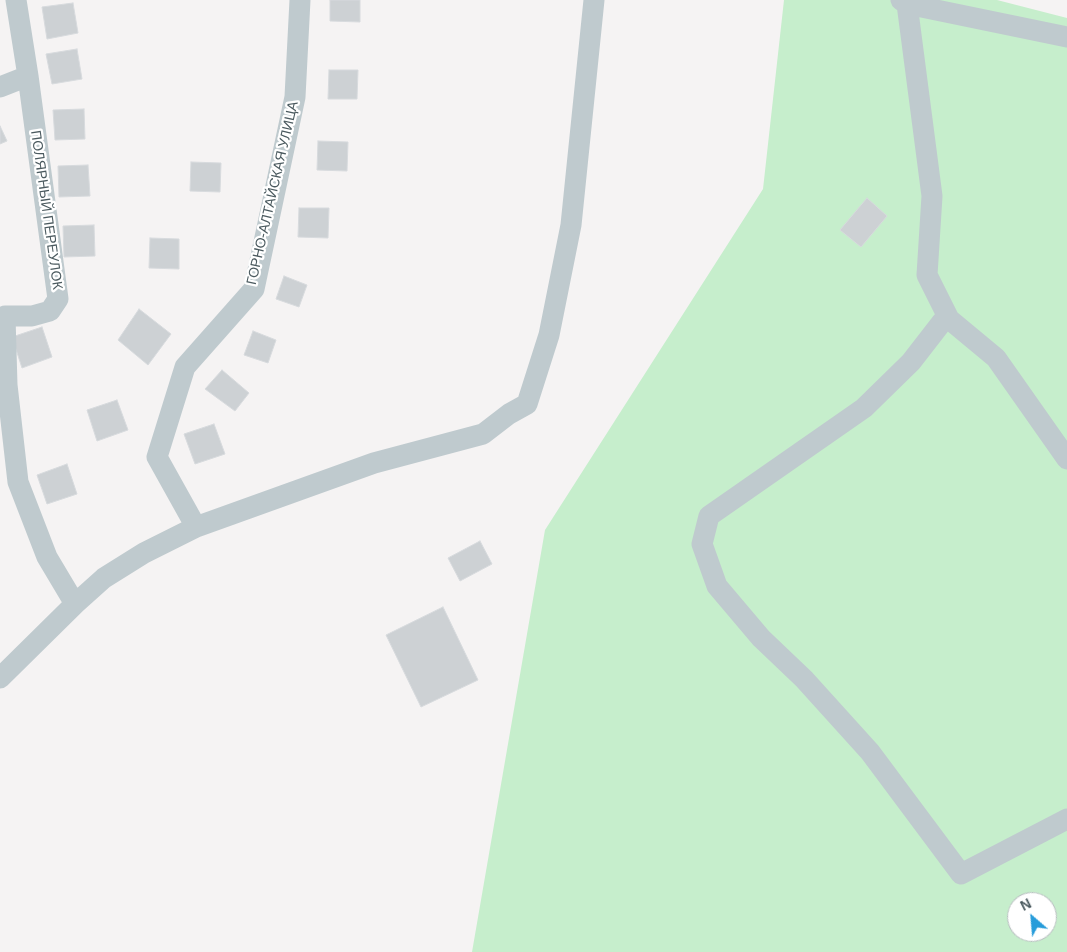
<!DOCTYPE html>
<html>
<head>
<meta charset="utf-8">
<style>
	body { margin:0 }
	#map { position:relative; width:1067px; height:952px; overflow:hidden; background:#f5f3f3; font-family:Arial,sans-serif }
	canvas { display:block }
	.north { position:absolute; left:1007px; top:892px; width:50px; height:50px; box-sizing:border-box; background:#fff; border:1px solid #b7bdbf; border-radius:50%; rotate:333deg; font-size:14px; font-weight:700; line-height:20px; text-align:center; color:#4b5a5f }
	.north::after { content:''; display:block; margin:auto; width:18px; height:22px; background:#279cda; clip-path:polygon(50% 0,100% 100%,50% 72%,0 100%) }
</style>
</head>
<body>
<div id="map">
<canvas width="1067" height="952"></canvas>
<div class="north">N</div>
</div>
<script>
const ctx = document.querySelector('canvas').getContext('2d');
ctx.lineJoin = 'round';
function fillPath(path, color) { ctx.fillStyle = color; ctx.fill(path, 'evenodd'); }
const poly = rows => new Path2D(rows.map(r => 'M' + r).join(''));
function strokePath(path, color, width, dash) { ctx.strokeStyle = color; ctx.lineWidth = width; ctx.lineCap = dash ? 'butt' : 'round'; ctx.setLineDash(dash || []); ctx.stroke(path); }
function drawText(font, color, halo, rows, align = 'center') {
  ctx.font = font + ' Arial,sans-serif'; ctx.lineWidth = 4.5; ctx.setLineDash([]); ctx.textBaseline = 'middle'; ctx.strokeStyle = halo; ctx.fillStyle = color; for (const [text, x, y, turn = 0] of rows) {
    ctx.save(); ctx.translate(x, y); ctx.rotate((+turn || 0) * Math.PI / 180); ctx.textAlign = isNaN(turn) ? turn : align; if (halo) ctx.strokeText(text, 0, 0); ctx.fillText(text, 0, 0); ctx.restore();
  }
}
const green = poly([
	[784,0,997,0,1067,18,1067,952,472,952,545,530,763,189],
	[1017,902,1047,902,1047,932,1017,932]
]);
const building = poly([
	[330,0,360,0,360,22,330,21,330,0],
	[73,3,78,33,47,39,42,7,73,3],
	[77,49,82,79,52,84,46,54,77,49],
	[329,70,358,70,357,99,328,99,329,70],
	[84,109,85,139,55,140,53,110,84,109],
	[0,126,7,141,0,144,0,126],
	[318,141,348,142,347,171,317,170,318,141],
	[191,162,221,163,220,192,190,191,191,162],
	[88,165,90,196,59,197,58,166,88,165],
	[867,198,887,216,861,247,840,230,867,198],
	[299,208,329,208,328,238,298,237,299,208],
	[94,225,95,256,64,257,63,226,94,225],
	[150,238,179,239,179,269,149,268,150,238],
	[284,276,307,285,299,307,276,299,284,276],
	[139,309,171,334,148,365,118,340,139,309],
	[42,327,52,357,22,368,12,337,42,327],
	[253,331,276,340,268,363,244,355,253,331],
	[222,370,249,393,235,411,205,389,222,370],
	[117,400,128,430,97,441,87,410,117,400],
	[214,424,225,454,195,464,184,434,214,424],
	[67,464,77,494,47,504,37,475,67,464],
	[480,541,492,564,460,581,448,558,480,541],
	[443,607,478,680,421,707,386,635,443,607]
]);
const minor = poly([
	[16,0,28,76,58,299,50,311,32,316,5,316,7,385,18,482,47,557,75,604],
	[901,0,907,4,932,196,927,275,949,319,996,358,1067,459],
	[907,4,1067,37],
	[0,87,28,76],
	[949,319,942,322,911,362,864,408,709,516,702,544,717,586,761,638,804,679,870,752,961,874,1067,819],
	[196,527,157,457,185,367,254,289,295,97,300,0],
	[0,678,75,604,104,578,144,553,196,527,374,463,483,434,509,414,527,404,549,335,571,225,594,0]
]);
const streetNames = [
	["ГОРНО-АЛТАЙСКАЯ УЛИЦА",273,193,-77],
	["ПОЛЯРНЫЙ ПЕРЕУЛОК",46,210,82]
];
fillPath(green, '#c6eecc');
fillPath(building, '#cdd1d4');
strokePath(building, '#d7dadd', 1);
strokePath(minor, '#bfcace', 21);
drawText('14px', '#4b5a5f', '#fff', streetNames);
</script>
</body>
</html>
